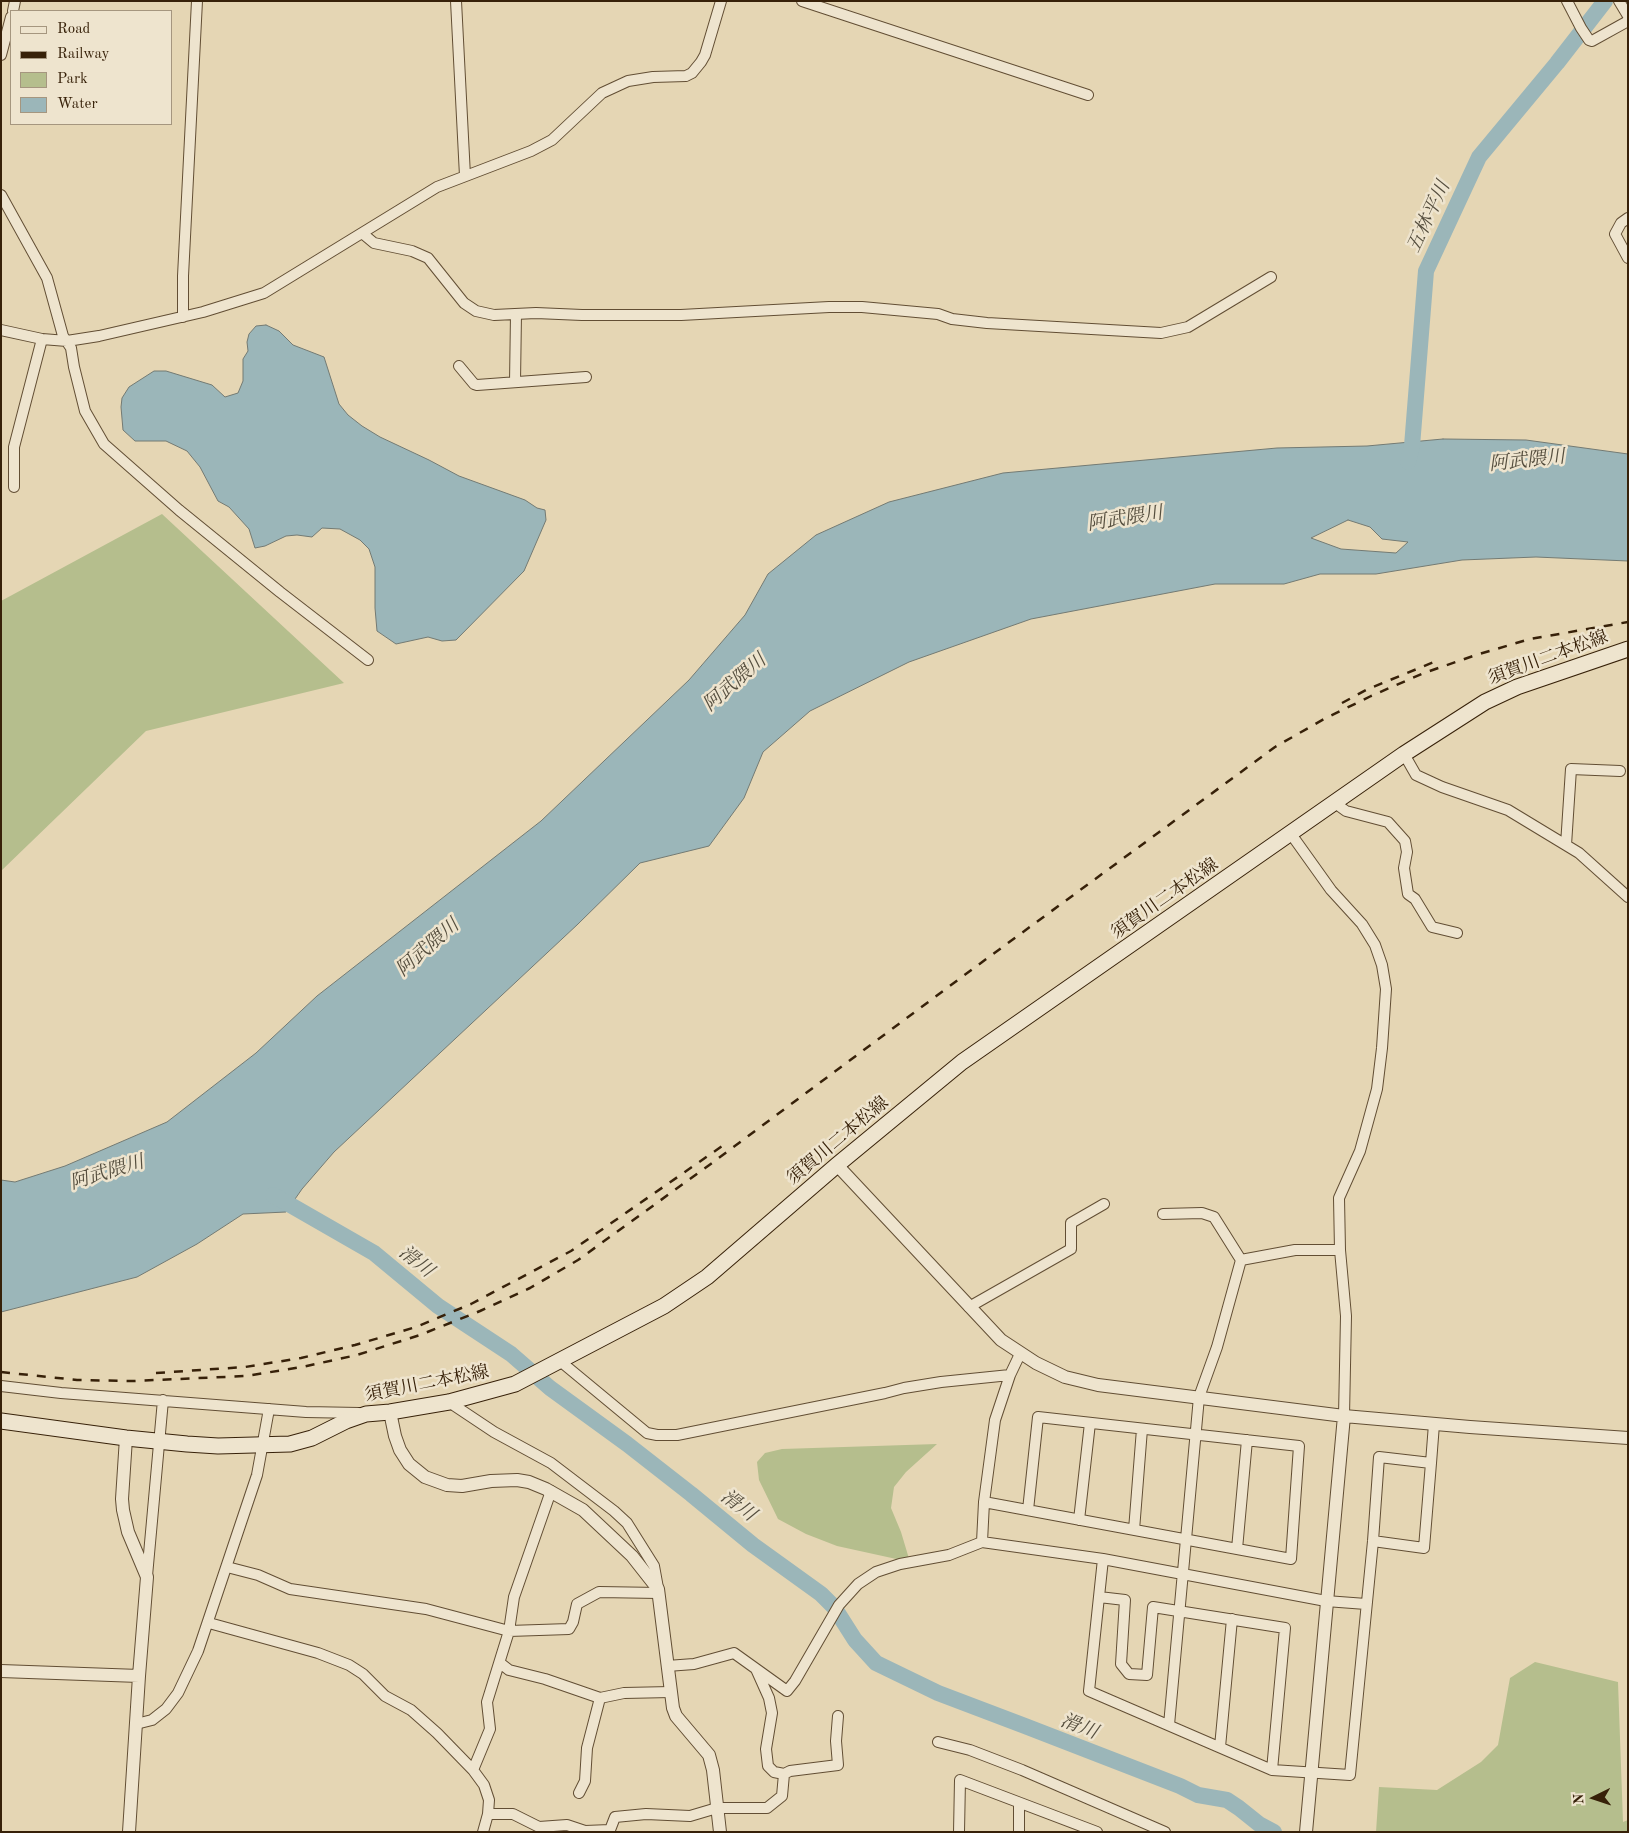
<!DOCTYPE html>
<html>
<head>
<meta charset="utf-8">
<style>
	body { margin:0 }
	#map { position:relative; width:1629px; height:1833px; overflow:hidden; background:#e5d6b4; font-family:"Old Standard TT",serif }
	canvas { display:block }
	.frame { position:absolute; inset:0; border:2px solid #372109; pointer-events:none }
	.legend { position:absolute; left:10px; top:10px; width:162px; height:115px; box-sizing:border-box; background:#eee4ce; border:1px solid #a5967f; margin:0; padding:6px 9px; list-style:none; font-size:15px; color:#372109 }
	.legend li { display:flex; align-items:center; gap:10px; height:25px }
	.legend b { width:25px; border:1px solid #a5967f }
	.north { position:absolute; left:1569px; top:1773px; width:50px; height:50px; -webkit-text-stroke:4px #eee4ce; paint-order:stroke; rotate:266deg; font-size:14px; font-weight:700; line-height:20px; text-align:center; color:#372109 }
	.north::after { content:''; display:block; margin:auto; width:18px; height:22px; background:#372109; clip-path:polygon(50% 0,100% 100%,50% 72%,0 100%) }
</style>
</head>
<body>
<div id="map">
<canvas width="1629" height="1833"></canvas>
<div class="frame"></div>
<ul class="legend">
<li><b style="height:6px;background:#eee4ce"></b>Road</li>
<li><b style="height:6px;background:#372109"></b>Railway</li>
<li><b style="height:14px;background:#b5be8d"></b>Park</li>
<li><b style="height:14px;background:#9bb6b9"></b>Water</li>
</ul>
<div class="north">N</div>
</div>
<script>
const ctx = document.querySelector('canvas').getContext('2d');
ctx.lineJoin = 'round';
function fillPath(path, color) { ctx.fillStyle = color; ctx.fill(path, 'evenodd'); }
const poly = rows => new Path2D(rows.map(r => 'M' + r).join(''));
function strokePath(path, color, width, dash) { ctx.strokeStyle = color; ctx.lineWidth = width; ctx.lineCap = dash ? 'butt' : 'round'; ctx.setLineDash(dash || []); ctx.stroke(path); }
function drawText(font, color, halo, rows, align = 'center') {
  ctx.font = font + ' "Old Standard TT","Noto Serif JP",serif'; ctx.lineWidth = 5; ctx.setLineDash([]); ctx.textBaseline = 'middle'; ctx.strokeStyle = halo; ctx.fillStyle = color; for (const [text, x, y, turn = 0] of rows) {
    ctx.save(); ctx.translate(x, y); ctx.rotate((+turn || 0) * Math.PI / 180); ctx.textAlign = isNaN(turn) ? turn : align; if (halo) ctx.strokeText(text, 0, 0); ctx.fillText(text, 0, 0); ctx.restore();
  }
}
const green = poly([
	[162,514,344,683,146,731,1,871,1,601],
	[937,1444,906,1472,894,1487,891,1508,901,1532,910,1562,837,1546,806,1534,778,1519,759,1480,757,1462,765,1453,782,1449],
	[1535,1662,1618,1682,1623,1822,1628,1820,1628,1832,1376,1832,1379,1787,1437,1790,1481,1762,1498,1745,1510,1678]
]);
const water = poly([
	[266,325,279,331,293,345,324,357,339,404,348,415,362,426,380,437,429,460,459,476,525,500,537,508,545,510,546,520,524,571,456,640,442,641,428,637,396,644,377,631,375,608,375,567,369,549,360,540,340,529,322,528,312,537,297,535,286,536,265,546,255,548,249,529,229,507,218,501,200,467,187,451,166,441,135,441,123,430,121,407,122,398,129,387,154,371,166,371,212,385,225,397,238,393,243,381,243,359,248,351,247,342,249,334,256,326,266,325],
	[1443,439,1526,440,1628,454,1628,561,1536,557,1462,560,1376,574,1320,574,1284,584,1215,584,1031,619,909,662,810,711,763,752,744,798,709,846,640,863,578,924,334,1152,302,1189,286,1212,243,1214,197,1244,137,1277,1,1312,1,1180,15,1182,65,1166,167,1122,256,1053,317,996,541,821,689,680,745,615,768,574,816,535,889,502,1003,473,1277,448,1367,446,1443,439],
	[1348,520,1370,527,1382,539,1408,542,1396,553,1341,549,1311,538,1348,520]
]);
const river = poly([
	[1408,462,1412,446,1426,271,1479,157,1557,63,1605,1],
	[273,1195,374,1253,438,1306,511,1354,550,1388,627,1444,691,1494,753,1545,821,1594,834,1607,855,1640,876,1663,938,1693,1025,1726,1180,1786,1198,1795,1227,1800,1239,1808,1259,1824,1274,1832]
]);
const minor = poly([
	[456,1,465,176],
	[802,1,1088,95],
	[1567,1,1581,28,1589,40,1592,41,1628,21],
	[1619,1,1628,16],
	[13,11,15,1],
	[1,55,11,17],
	[1,195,47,278,63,336,71,348,74,367,85,411,104,444,179,510,280,592,368,660],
	[1628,218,1621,223,1615,234,1628,258],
	[362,233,374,243,412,251,428,258,464,303,476,311,494,315,536,313,582,315,681,315,829,307,862,307,938,314,952,319,987,323,1161,333,1188,327,1271,277],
	[183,317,183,276,197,1],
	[1,330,42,339,67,341,99,336,203,312,264,293,437,187,531,151,552,140,602,93,628,81,653,77,686,76,692,73,701,62,705,55,721,1],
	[459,366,474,384,477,385,586,377],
	[515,382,516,314],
	[14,487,14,447,42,339],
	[1404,754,1416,775,1442,787,1508,810,1579,853,1628,897],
	[1335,803,1346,811,1388,822,1405,841,1407,852,1404,868,1408,894,1415,899,1432,927,1457,933],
	[1291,834,1331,890,1362,924,1375,945,1382,965,1386,989,1382,1048,1377,1089,1360,1151,1339,1198,1340,1250,1346,1316,1344,1416],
	[1566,845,1571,769,1620,771],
	[1163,1214,1202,1213,1214,1217,1241,1260,1295,1250,1340,1250],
	[969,1307,1071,1249,1071,1223,1104,1204],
	[1020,1354,1010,1375,995,1420,984,1502,982,1542,1103,1559,1326,1601,1366,1604],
	[560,1361,647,1433,657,1435,677,1435,885,1393,904,1388,941,1382,1010,1375],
	[1,1386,61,1393,306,1412,359,1413],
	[449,1402,494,1432,551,1463,614,1511,627,1523,654,1566,658,1588],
	[1431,1463,1434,1424],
	[984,1502,1291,1559,1299,1446,1038,1417,1028,1510],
	[1079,1520,1090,1423],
	[1134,1530,1142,1429],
	[1237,1549,1247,1440],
	[1103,1559,1089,1691,1272,1770,1350,1775,1373,1541,1379,1457,1431,1463,1424,1548,1373,1541],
	[227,1567,258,1575,290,1589,426,1609,509,1631,569,1629,573,1622,577,1604,599,1592,659,1593],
	[147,1576,163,1400],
	[1099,1597,1125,1600,1121,1664,1129,1674,1147,1675,1153,1607,1285,1628,1272,1770],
	[209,1623,318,1653,349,1665,363,1674,385,1696,411,1710,437,1733,473,1770],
	[500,1663,509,1670,545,1679,600,1698,624,1693,671,1692],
	[667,1666,694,1664,734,1653,787,1691,795,1681,839,1605,858,1584,876,1572,900,1564,949,1555,982,1542],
	[756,1669,769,1698,772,1713,766,1749,768,1766,774,1772,784,1774],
	[136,1724,152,1720,166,1709,178,1693,198,1651,257,1475,269,1409],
	[1169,1725,1199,1397,1217,1347,1241,1260],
	[938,1742,970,1750,1022,1770,1165,1832],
	[1220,1747,1232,1619],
	[579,1793,585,1781,587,1748,600,1698],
	[1019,1803,1019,1832],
	[488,1814,513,1814,539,1827,567,1825,585,1831,610,1830,615,1817,646,1814,690,1816,717,1808,767,1808,782,1796,784,1774,790,1771,838,1765,836,1741,838,1716],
	[483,1832,488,1814,489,1800,484,1785,473,1770,490,1729,487,1702,509,1631,514,1597,551,1491],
	[959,1832,960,1780,1097,1832]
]);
const tertiary = poly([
	[837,1165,1001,1340,1036,1363,1065,1377,1098,1385,1344,1416,1470,1427,1628,1438],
	[390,1412,395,1436,400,1450,409,1464,425,1477,447,1485,462,1486,491,1481,517,1480,529,1482,546,1489,583,1510,632,1556,658,1589,673,1708,676,1716,709,1755,713,1770,720,1832],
	[126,1438,122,1499,123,1510,128,1532,147,1577,139,1676,129,1832],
	[1,1671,139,1676],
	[1306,1832,1344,1416]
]);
const secondary = poly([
	[1,1421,126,1438,187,1444,218,1446,290,1444,312,1438,346,1421,366,1414,390,1412,449,1402,515,1384,664,1306,707,1277,837,1165,962,1062,1404,754,1485,702,1517,687,1628,649]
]);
const rail = poly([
	[1342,703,1368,689,1434,662],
	[1,1372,77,1380,133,1381,246,1376,302,1367,357,1355,420,1335,480,1311,530,1288,578,1260,712,1163,974,968,1275,747,1324,719,1371,696,1424,673,1476,655,1530,639,1628,622],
	[156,1373,245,1367,301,1358,355,1345,416,1327,471,1304,571,1251,728,1142]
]);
const streetNames = [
	["須賀川二本松線",1548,658,-20],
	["須賀川二本松線",1165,899,-35],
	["須賀川二本松線",838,1141,-40],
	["須賀川二本松線",427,1384,-11]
];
const waterNames = [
	["五林平川",1429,217,-65],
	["阿武隈川",1527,461,-6],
	["阿武隈川",1125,519,-9],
	["阿武隈川",735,683,-41],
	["阿武隈川",428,948,-41],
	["阿武隈川",107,1173,-17],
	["滑川",416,1262,39],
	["滑川",738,1506,37],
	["滑川",1079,1727,21]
];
fillPath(green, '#b5be8d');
fillPath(water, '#9bb6b9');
strokePath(water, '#737a73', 1);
strokePath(river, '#9bb6b9', 16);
strokePath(minor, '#624e34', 12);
strokePath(tertiary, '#624e34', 14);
strokePath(secondary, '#372109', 17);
strokePath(minor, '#eee4ce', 10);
strokePath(tertiary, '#eee4ce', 12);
strokePath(secondary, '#eee4ce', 15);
strokePath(rail, '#372109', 2.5, [9, 9]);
drawText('18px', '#372109', '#eee4ce', streetNames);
drawText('italic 19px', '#554e3e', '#eee4ce', waterNames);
</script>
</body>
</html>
